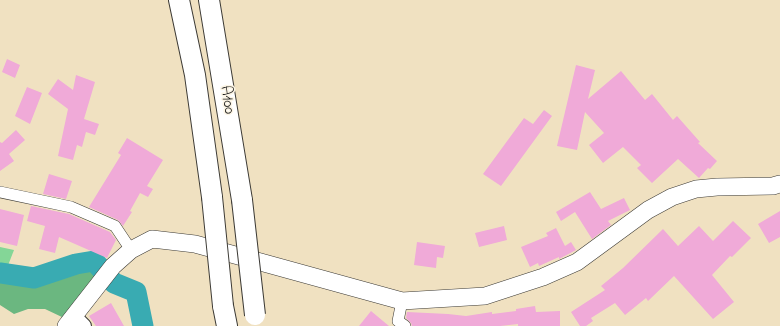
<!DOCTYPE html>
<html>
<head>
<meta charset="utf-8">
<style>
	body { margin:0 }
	canvas { display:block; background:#f0e1c1 }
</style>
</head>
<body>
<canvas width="780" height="326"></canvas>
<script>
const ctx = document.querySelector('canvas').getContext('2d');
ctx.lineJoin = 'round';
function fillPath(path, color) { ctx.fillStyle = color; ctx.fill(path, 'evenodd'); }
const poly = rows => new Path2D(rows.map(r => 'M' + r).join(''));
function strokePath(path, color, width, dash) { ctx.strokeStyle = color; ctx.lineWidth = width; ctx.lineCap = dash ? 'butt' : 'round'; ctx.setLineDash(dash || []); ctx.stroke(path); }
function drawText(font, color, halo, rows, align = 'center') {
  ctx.font = font + ' "Indie Flower",sans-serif'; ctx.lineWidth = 3; ctx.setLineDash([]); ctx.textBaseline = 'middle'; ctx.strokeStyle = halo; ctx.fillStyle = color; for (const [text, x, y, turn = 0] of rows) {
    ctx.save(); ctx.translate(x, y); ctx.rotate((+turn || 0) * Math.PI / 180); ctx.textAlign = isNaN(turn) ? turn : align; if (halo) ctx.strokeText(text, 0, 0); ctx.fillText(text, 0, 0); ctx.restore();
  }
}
const green = poly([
	[0,247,14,250,7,268,0,267]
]);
const forest = poly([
	[91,267,99,271,64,318,45,309,28,309,14,314,0,305,0,278,48,282,73,270]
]);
const river = poly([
	[0,273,34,278,76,264,94,261,114,283,136,292,143,326]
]);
const building = poly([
	[7,59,20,65,15,78,2,72],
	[576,65,595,70,588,99,621,71,645,100,652,94,673,120,677,116,700,142,698,143,717,161,710,169,708,168,699,178,678,159,652,183,637,168,641,165,623,147,603,163,589,145,604,133,585,112,577,150,557,146],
	[76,75,95,82,84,119,99,124,95,135,86,132,82,147,77,145,73,160,58,156,68,109,48,94,58,79,73,90],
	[27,87,42,93,30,124,15,116],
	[544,110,552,116,501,186,483,174,524,118,533,124],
	[16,130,25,140,9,154,14,161,0,171,0,142,2,143],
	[127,138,163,160,147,186,153,189,148,197,140,193,130,211,132,212,123,226,118,220,89,207,121,155,118,153],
	[49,174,72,181,66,199,43,194],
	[590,192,601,209,624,198,630,210,608,221,611,225,592,239,575,212,561,221,556,212],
	[31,206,69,214,110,232,116,240,107,258,59,237,55,253,39,249,45,226,27,221],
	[0,209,24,215,17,246,0,242],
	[780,211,780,237,769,243,758,224],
	[733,221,751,238,732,257,730,256,712,275,734,302,713,319,674,276,648,301,646,298,625,315,615,303,591,318,593,321,586,326,580,326,571,312,605,290,601,286,623,268,663,229,678,246,699,226,713,241],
	[504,226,507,240,479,247,475,233],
	[556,228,565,246,571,242,576,250,559,259,559,257,539,266,538,263,530,267,521,247,548,236,546,233],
	[417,242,445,246,443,258,437,257,436,268,414,265],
	[111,303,124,326,96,326,89,316],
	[535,306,536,312,560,311,560,326,518,326,518,324,500,326,412,326,411,323,406,318,407,312,448,314,466,316,492,312,492,314,516,311,516,309],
	[371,311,389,326,359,326]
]);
const minor = poly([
	[0,192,71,207,115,226,131,250],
	[402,301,398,321,405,326]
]);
const tertiary = poly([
	[74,316,84,326]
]);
const primary = poly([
	[66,326,113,266,131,250,152,239,195,244,402,301,485,296,543,277,577,262,648,210,672,197,696,189,717,187,773,186,780,184]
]);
const motorway = poly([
	[179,0,195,75,212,197],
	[209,0,242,200],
	[223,306,227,326]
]);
const motorwayBridge = poly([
	[212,197,223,306],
	[242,200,255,315]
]);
const streetNames = [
	["A100",226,100,81]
];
fillPath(green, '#84d697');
fillPath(forest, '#6bb780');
strokePath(river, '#39abb2', 21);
fillPath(building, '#f0aad8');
strokePath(minor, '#3c3a35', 12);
strokePath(tertiary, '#3c3a35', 16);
strokePath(primary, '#3c3a35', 18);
strokePath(motorway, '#3c3a35', 22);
strokePath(minor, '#fff', 11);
strokePath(tertiary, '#fff', 14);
strokePath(primary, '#fff', 17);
strokePath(motorway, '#fff', 20);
strokePath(motorwayBridge, '#3c3a35', 22, []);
strokePath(motorwayBridge, '#fff', 20);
drawText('16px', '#1c1c1c', '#fcf5e5', streetNames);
</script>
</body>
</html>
